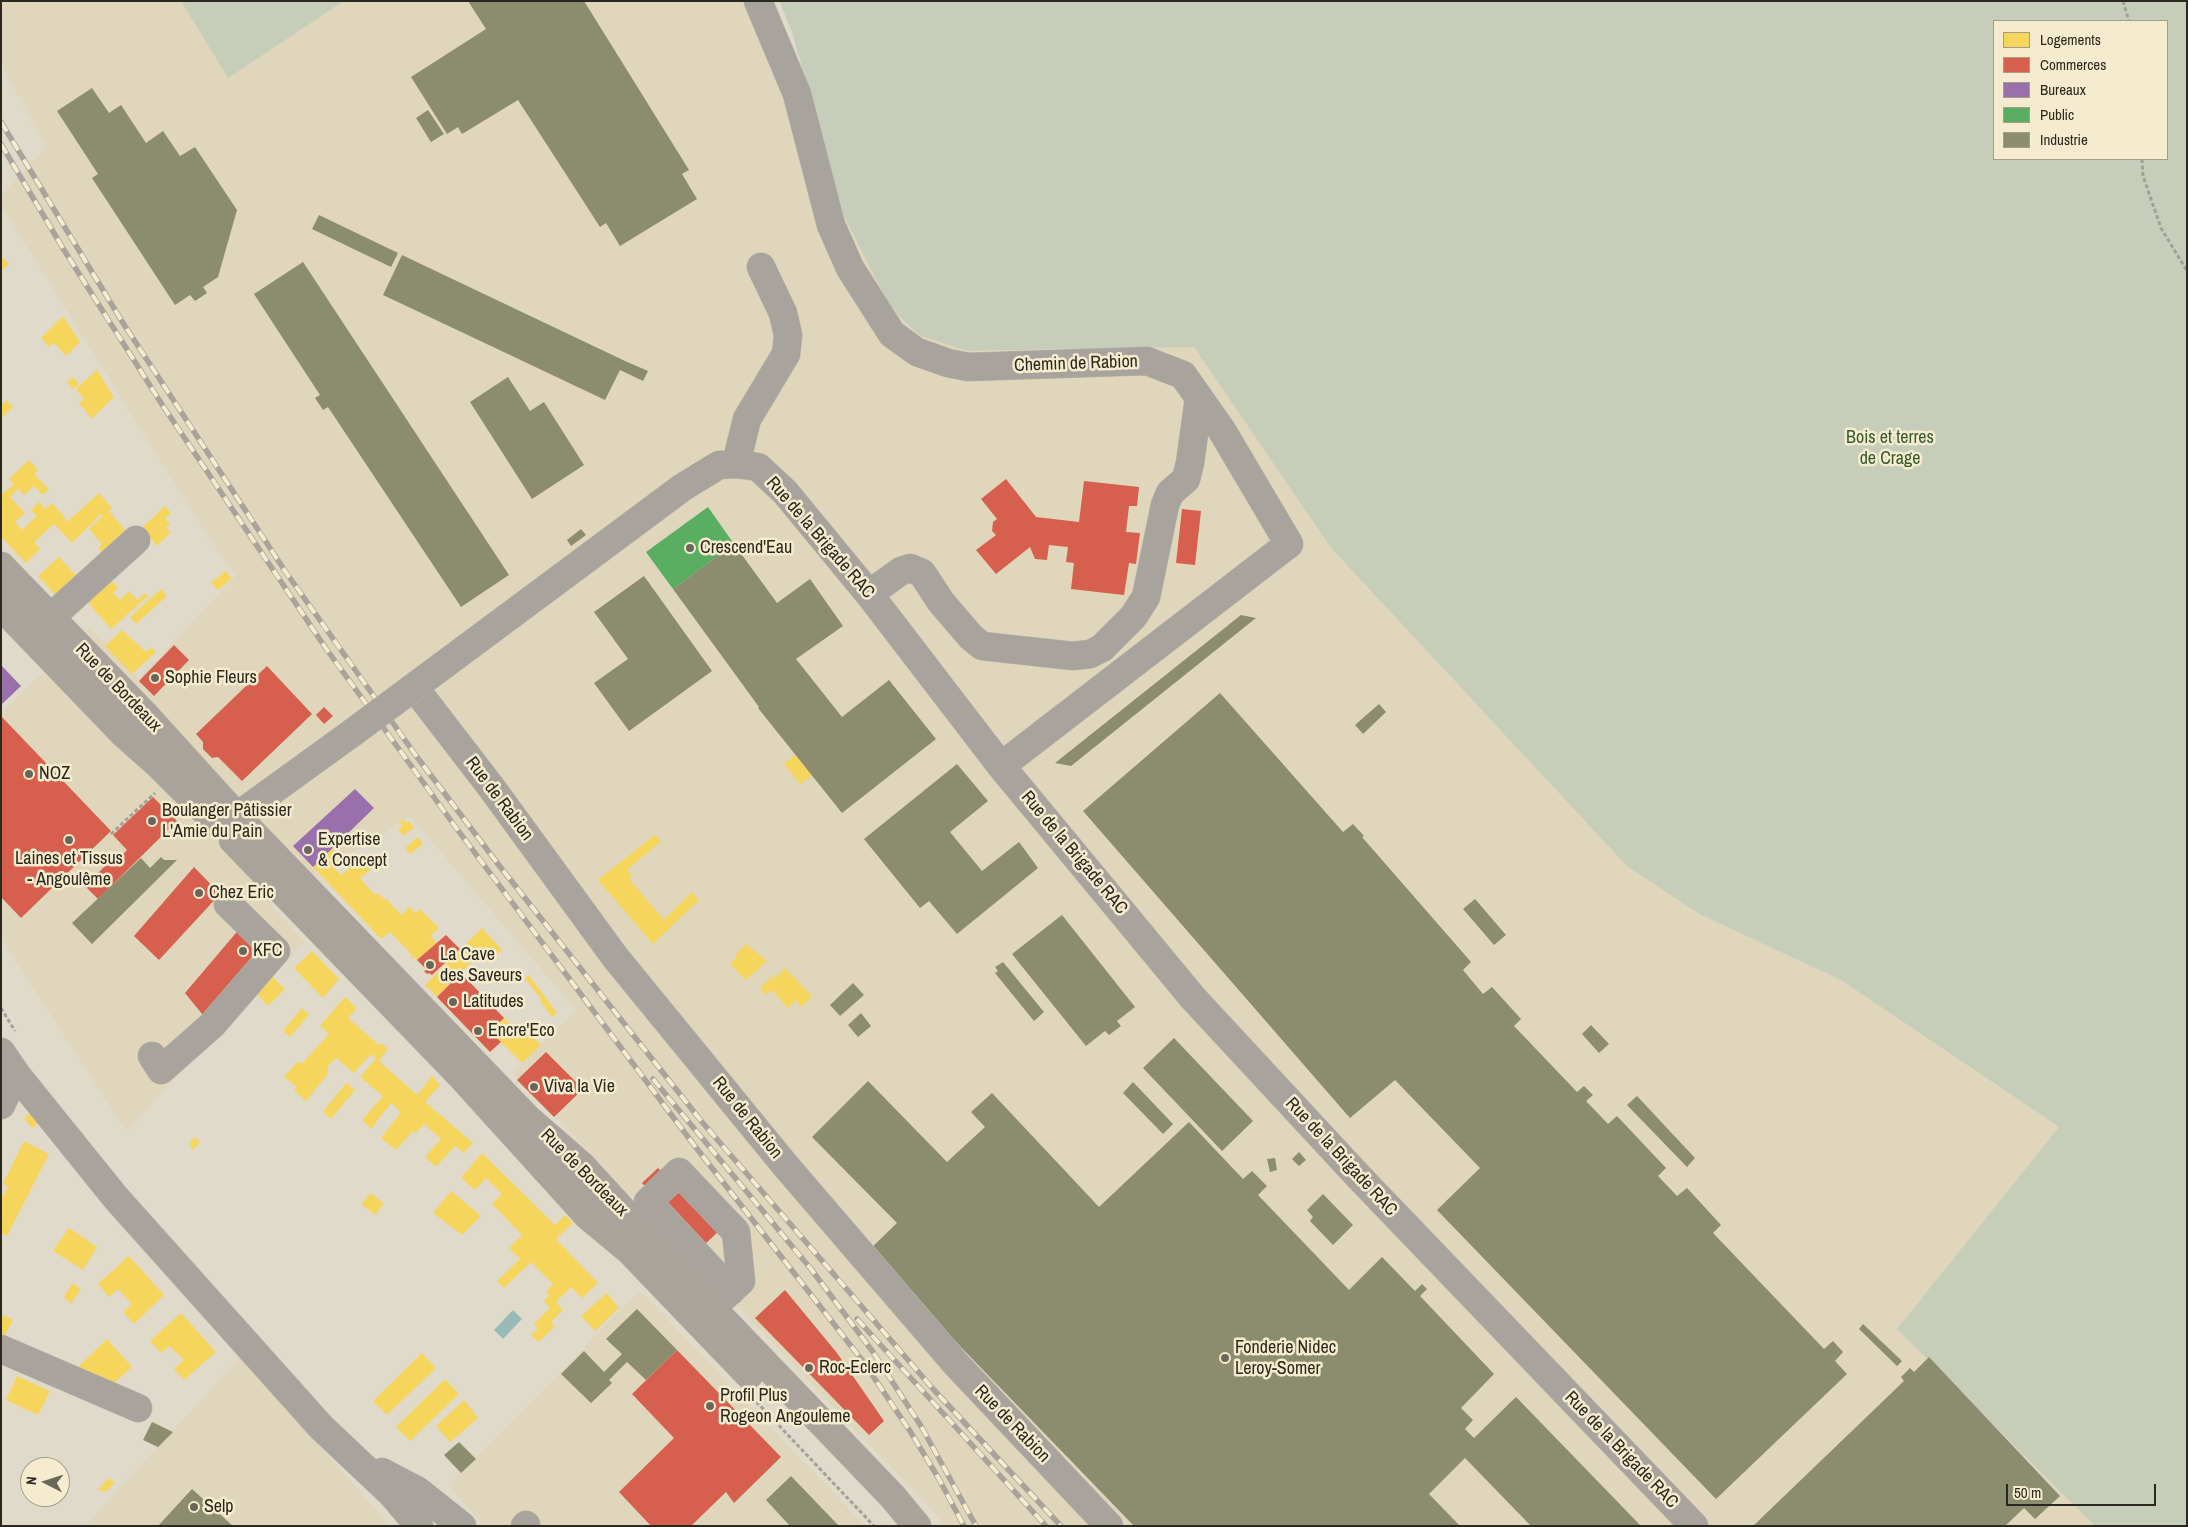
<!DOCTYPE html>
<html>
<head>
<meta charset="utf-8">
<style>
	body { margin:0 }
	#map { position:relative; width:2188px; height:1527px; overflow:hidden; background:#e0daca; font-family:"Archivo Narrow",sans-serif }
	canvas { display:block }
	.frame { position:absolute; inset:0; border:2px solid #2b281d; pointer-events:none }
	.legend { position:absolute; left:1993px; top:20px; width:175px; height:140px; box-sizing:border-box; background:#f5eccf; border:1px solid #a49e88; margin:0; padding:6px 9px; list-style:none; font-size:15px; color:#2b281d }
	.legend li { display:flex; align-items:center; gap:10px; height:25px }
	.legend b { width:25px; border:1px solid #a49e88 }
	.north { position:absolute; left:20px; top:1457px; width:50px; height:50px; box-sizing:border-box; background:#f5eccf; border:1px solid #a49e88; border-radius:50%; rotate:275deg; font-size:14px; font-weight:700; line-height:20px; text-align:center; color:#2b281d }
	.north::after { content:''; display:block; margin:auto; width:18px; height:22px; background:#6a665a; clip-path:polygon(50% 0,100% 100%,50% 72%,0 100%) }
	.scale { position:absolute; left:2006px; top:1484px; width:150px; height:22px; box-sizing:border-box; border:2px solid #2b281d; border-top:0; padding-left:6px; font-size:15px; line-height:18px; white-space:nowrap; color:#2b281d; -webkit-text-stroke:4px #f5eccf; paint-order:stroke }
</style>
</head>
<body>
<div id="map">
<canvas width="2188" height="1527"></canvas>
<div class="frame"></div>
<ul class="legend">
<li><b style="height:14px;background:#f6d55c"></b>Logements</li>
<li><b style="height:14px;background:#d6604d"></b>Commerces</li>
<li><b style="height:14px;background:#9970ab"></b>Bureaux</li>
<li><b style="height:14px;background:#5aae61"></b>Public</li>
<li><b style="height:14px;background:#8c8c6e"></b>Industrie</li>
</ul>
<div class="north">N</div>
<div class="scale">50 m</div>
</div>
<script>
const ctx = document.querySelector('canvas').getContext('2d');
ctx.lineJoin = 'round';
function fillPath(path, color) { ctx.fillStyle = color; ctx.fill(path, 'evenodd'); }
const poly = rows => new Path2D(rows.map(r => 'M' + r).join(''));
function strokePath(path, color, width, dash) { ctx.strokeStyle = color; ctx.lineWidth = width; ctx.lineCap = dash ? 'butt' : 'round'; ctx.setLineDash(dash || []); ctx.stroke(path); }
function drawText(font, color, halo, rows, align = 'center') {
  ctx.font = font + ' "Archivo Narrow",sans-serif'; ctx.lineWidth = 5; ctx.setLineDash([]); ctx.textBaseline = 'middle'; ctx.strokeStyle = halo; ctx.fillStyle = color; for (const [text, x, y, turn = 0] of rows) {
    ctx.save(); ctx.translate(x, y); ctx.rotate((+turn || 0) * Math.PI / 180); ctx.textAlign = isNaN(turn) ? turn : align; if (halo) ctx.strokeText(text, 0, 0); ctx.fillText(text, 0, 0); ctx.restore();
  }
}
const built = poly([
	[1,1,181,1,228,78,344,1,776,1,844,216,967,351,1194,347,1331,548,1501,731,1700,915,1841,980,2060,1128,1897,1329,2095,1526,944,1526,937,1515,513,1072,576,1010,410,816,317,876,269,904,305,942,126,1131,1,938,1,713,90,628,139,678,236,576,206,534,1,205,1,196,46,147,1,63],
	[640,1291,865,1526,484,1526,449,1485],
	[241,1357,390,1526,85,1526]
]);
const green = poly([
	[181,1,344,1,228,78],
	[779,1,2187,1,2187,1526,2095,1526,1897,1329,2059,1127,1841,980,1701,915,1627,866,1331,548,1194,347,967,351,919,335,898,315,884,295,844,216,792,32],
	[1994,21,2167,21,2167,159,1994,159]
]);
const water = poly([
	[513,1310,522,1319,503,1339,494,1330]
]);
const homes = poly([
	[1,256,9,264,1,271],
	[63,316,80,342,66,356,55,344,52,344,49,347,41,338],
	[97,370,114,397,92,419,79,403,84,399,76,389],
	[73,377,79,384,73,389,67,382],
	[6,400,13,407,1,418,1,405],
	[29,460,38,470,34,474,49,489,43,495,34,486,24,495,18,489,10,497,25,513,15,522,22,530,37,516,31,510,39,502,45,509,52,503,64,516,63,517,67,522,99,493,112,508,109,511,131,537,107,559,98,548,102,544,89,529,103,516,101,514,72,543,54,524,34,542,40,549,26,563,1,537,1,495,14,484,9,479],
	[165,506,171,513,165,519,170,524,166,528,171,532,157,546,142,528],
	[59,557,81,581,61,601,38,576],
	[225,571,232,578,218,590,211,583],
	[108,577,118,588,113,593,120,600,129,591,137,600,145,593,148,596,111,629,85,599],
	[161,589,167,596,136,624,130,617],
	[122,630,146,652,151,647,156,652,132,674,105,646],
	[795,755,812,775,800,784,784,764],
	[403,819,406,823,409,821,414,828,403,836,398,829,402,826,400,822],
	[655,835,661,841,627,870,632,876,629,879,664,920,692,892,699,900,653,944,598,880],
	[418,837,423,844,410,854,405,848],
	[332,849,341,857,345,855,349,860,334,868,341,875,362,859,370,870,360,878,375,895,378,893,385,900,387,899,401,915,410,907,415,913,420,909,439,928,430,936,437,943,417,960,415,957,413,959,411,957,412,955,390,932,381,939,313,867],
	[482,928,502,950,488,963,479,954,437,997,425,985],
	[746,944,767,961,746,980,730,964,737,957,735,955],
	[312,951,339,979,323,998,294,968],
	[785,968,812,996,802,1007,796,1000,788,1008,772,990,766,995,760,988,773,976,775,978],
	[529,975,557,1013,552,1017,539,999,541,998,525,979],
	[273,977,285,989,268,1006,257,994],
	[345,997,357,1008,348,1018,379,1045,381,1043,388,1049,379,1061,417,1095,432,1076,440,1085,425,1102,473,1143,464,1153,455,1146,436,1167,425,1157,441,1139,424,1124,416,1133,413,1131,396,1150,381,1138,401,1112,391,1103,371,1129,362,1120,383,1096,360,1077,376,1058,371,1054,354,1073,336,1058,328,1066,327,1075,306,1101,294,1090,297,1087,284,1077,298,1061,302,1064,329,1034,320,1026],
	[302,1008,309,1015,290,1037,283,1031],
	[504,1018,512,1026,517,1022,541,1045,522,1063,490,1031],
	[346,1083,355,1090,331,1119,323,1112],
	[31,1112,39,1123,32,1128,24,1118],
	[195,1137,200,1142,192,1151,190,1143],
	[24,1141,49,1154,7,1236,1,1233,1,1199,8,1187,3,1184],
	[482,1153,555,1225,565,1215,573,1223,556,1239,598,1283,582,1298,571,1287,556,1302,563,1310,551,1322,555,1326,539,1342,531,1335,538,1329,534,1324,550,1308,544,1301,549,1295,546,1292,553,1284,531,1262,504,1288,497,1281,520,1259,509,1248,522,1235,492,1204,502,1194,486,1178,475,1190,461,1178],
	[451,1191,481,1216,462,1235,433,1213],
	[371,1193,384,1204,375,1215,361,1204],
	[69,1228,97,1247,83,1270,53,1251],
	[129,1256,164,1295,134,1324,123,1312,132,1304,118,1289,109,1297,98,1284],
	[72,1283,81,1289,71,1304,64,1297],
	[607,1293,619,1308,595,1331,581,1316],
	[181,1313,216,1352,184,1380,174,1369,184,1360,169,1346,161,1353,150,1341],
	[1,1314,13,1320,1,1343],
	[107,1339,132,1367,105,1391,75,1370],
	[422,1353,436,1368,387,1415,373,1401],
	[17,1376,50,1391,38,1415,6,1400],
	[445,1379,459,1394,410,1441,396,1427],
	[464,1400,478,1418,450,1442,436,1426],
	[109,1478,115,1483,105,1492,98,1489]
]);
const shops = poly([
	[1006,479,1036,517,1079,522,1084,481,1139,487,1137,506,1129,506,1126,532,1140,533,1136,564,1129,563,1124,595,1071,589,1074,563,1066,562,1068,547,1049,545,1047,560,1035,559,1030,547,996,574,976,550,996,535,992,531,993,522,997,519,981,499],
	[1182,509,1201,511,1195,565,1176,563],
	[174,645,189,660,154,696,139,681],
	[267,666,312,714,242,781,218,757,212,758,203,749,203,742,196,734],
	[324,707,333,716,324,724,316,715],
	[1,716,111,831,21,918,1,897],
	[153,797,177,821,98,899,85,886,108,863,111,866,127,850,113,835],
	[194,867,220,894,159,960,134,936],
	[241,927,267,952,207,1020,185,993],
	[446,935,460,949,432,975,429,973,427,974,424,971,427,970,417,960],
	[461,973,504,1018,490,1031,501,1042,490,1052,437,997],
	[546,1052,583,1089,554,1117,517,1080],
	[658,1168,689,1200,688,1202,719,1231,703,1246,642,1183],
	[785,1290,837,1353,884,1421,869,1435,755,1318],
	[677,1350,781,1457,734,1503,726,1492,691,1526,651,1526,619,1492,674,1438,632,1394]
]);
const offices = poly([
	[1,665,21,686,1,705],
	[355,789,374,808,313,867,293,846]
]);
const public = poly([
	[708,507,734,544,673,589,646,552]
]);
const industry = poly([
	[468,1,584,1,689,170,682,174,697,199,620,246,606,223,600,227,518,100,462,134,458,127,447,134,411,77,486,29],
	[92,88,109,113,121,105,146,143,163,131,180,156,195,147,237,210,218,277,203,287,207,293,195,301,190,295,175,305,92,178,98,174,57,111],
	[428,110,444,134,431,142,416,118],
	[319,215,398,253,391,267,312,229],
	[402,255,625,361,648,371,643,381,620,370,605,400,491,346,383,295],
	[303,262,509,575,461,607,328,407,323,410,315,398,320,395,254,294],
	[508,377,530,411,544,402,584,465,532,499,470,402],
	[581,529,586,535,571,546,567,540],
	[734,544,777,603,810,579,843,626,796,659,842,717,889,680,936,739,842,813,758,708,759,707,673,589],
	[644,576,712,671,629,731,594,683,628,659,594,612],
	[1241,615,1256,618,1071,766,1055,763],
	[1220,693,1343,832,1353,824,1364,836,1362,837,1471,962,1463,970,1483,994,1492,987,1521,1019,1514,1026,1577,1092,1584,1086,1593,1095,1586,1101,1608,1124,1617,1116,1666,1168,1658,1176,1677,1196,1687,1188,1721,1225,1713,1233,1824,1349,1833,1341,1843,1352,1835,1361,1847,1374,1716,1499,1437,1210,1480,1168,1395,1080,1350,1118,1083,811],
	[1379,704,1386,712,1363,734,1355,725],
	[957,764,988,801,950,832,982,871,1019,842,1038,868,957,934,929,901,920,908,864,839],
	[161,857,164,860,177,860,92,944,72,923,141,858,150,868],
	[1475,899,1506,935,1494,945,1463,909],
	[1062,915,1135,1007,1117,1021,1121,1026,1109,1035,1105,1031,1086,1046,1012,954],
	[1003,962,1044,1012,1034,1021,995,973,998,971,995,967],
	[853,983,864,995,840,1016,830,1005],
	[861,1013,871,1026,858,1037,848,1025],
	[1591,1025,1609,1044,1599,1053,1582,1034],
	[1174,1038,1253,1121,1222,1151,1143,1068],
	[868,1081,947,1162,985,1127,971,1112,992,1093,1099,1207,1189,1122,1243,1179,1252,1171,1267,1186,1258,1195,1349,1290,1382,1257,1415,1291,1422,1284,1427,1289,1420,1296,1494,1374,1461,1408,1473,1420,1465,1429,1474,1438,1516,1397,1641,1526,1531,1526,1465,1458,1429,1494,1460,1526,1134,1526,868,1251,897,1223,812,1137],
	[1133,1082,1173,1124,1163,1134,1123,1093],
	[1637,1096,1695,1158,1687,1167,1627,1105],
	[1299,1152,1306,1160,1299,1166,1292,1159],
	[1275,1158,1277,1170,1270,1172,1267,1159],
	[1323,1194,1353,1225,1333,1245,1310,1221,1313,1217,1307,1210],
	[637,1309,677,1350,646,1380,627,1362,609,1380,612,1383,591,1403,561,1374,584,1351,604,1372,622,1354,606,1339],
	[1863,1324,1902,1361,1897,1366,1859,1329],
	[1929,1357,2060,1496,2035,1519,2024,1508,2005,1526,1753,1526,1904,1381,1901,1377,1910,1368,1914,1372],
	[152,1422,173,1432,158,1447,143,1440],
	[459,1442,476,1459,461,1473,444,1455],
	[791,1476,839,1526,790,1526,766,1500],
	[192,1489,233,1526,158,1526]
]);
const path = poly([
	[2123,1,2129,21],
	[2142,159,2143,176,2161,228,2187,271],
	[111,834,155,793],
	[1,1008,15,1031],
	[752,1397,874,1526]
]);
const minor = poly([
	[758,1,797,94,831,225,850,268,892,334,917,352,948,363,968,367,1147,361,1183,375,1221,429,1289,544,1001,766],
	[736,464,747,419,786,354,788,335,783,313,761,267],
	[1,586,43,630],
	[869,594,901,571,910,568,922,573,941,602,971,637,982,646,1073,656,1090,654,1102,648,1133,617,1146,597,1165,505,1170,493,1186,479,1190,463,1199,398],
	[50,618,136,540],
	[240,814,352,733],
	[1,1052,16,1074,116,1198,321,1427,392,1494,419,1526],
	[152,1056,161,1070,212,1025,276,951,228,904],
	[1,1105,16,1074],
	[559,1166,629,1237],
	[711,1309,741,1281,736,1232,679,1172,648,1202,731,1291],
	[1,1349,138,1408],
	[382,1472,418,1491,462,1526],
	[525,1526,526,1525],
	[1109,1526,956,1364,785,1165,615,957,491,787,414,687,683,487,719,465,736,464,758,467,785,492,869,594,1001,766,1193,998,1359,1177,1694,1526]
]);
const major = poly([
	[1,566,144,714,232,811],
	[1,606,124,734,159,765,218,824],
	[246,826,528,1119,582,1166,628,1216,638,1231,893,1497,917,1526],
	[233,840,462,1077,588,1216,629,1250,749,1375]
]);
const rail = poly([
	[1,122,123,323,285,571,417,757,498,864,702,1122,934,1390,1061,1526],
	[1,144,64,250,163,406,327,650,457,829,694,1145,862,1360,910,1431,939,1479,964,1526],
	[653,1079,811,1269,873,1352,921,1426,976,1526],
	[857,1319,1046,1526]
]);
const minorBridge = poly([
	[352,733,414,687]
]);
const markers = [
	[690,548,5,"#6a665a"],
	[155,678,5,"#6a665a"],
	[29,774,5,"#6a665a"],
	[152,821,5,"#6a665a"],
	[69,840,5,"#6a665a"],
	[308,850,5,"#6a665a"],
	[199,893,5,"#6a665a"],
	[243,951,5,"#6a665a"],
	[430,965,5,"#6a665a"],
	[453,1002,5,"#6a665a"],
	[478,1031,5,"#6a665a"],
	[534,1087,5,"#6a665a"],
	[1225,1358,5,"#6a665a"],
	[809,1368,5,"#6a665a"],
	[710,1406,5,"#6a665a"],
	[194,1507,5,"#6a665a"]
];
const streetNames = [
	["Chemin de Rabion",1076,364,-2],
	["Rue de la Brigade RAC",820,538,49],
	["Rue de Bordeaux",118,688,46],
	["Rue de Rabion",499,799,53],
	["Rue de la Brigade RAC",1074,853,50],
	["Rue de Rabion",747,1118,51],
	["Rue de la Brigade RAC",1341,1157,47],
	["Rue de Bordeaux",584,1173,45],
	["Rue de Rabion",1012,1424,46],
	["Rue de la Brigade RAC",1621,1450,46]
];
const parkNames = [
	["Bois et terres",1890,438],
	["de Crage",1890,459]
];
const poiNames = [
	["Crescend'Eau",700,548],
	["Sophie Fleurs",165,678],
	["NOZ",39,774],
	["Boulanger Pâtissier",162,811],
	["L'Amie du Pain",162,832],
	["Expertise",318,840],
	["& Concept",318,861],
	["Laines et Tissus",69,859,"center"],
	["- Angoulême",69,880,"center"],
	["Chez Eric",209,893],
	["KFC",253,951],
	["La Cave",440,955],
	["des Saveurs",440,976],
	["Latitudes",463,1002],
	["Encre'Eco",488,1031],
	["Viva la Vie",544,1087],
	["Fonderie Nidec",1235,1348],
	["Leroy-Somer",1235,1369],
	["Roc-Eclerc",819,1368],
	["Profil Plus",720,1396],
	["Rogeon Angouleme",720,1417],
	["Selp",204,1507]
];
fillPath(built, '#dfd6bb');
fillPath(green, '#c6ceba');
fillPath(water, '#99bbb8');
fillPath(homes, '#f6d55c');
fillPath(shops, '#d6604d');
fillPath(offices, '#9970ab');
fillPath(public, '#5aae61');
fillPath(industry, '#8c8c6e');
strokePath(minor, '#bab6a9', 29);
strokePath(major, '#bab6a9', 29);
strokePath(path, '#a49f99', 3, [4, 2.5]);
strokePath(minor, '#a9a39d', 28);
strokePath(major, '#aaa39b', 28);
strokePath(rail, '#a9a39b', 5.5);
strokePath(rail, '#f5eccf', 4, [11]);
strokePath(minorBridge, '#bab6a9', 29, []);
strokePath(minorBridge, '#a9a39d', 28);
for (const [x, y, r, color] of markers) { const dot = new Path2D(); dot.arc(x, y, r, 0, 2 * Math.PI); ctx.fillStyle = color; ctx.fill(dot); strokePath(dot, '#f5eccf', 2); }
drawText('18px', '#2b281d', '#f5eccf', streetNames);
drawText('18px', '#335b2d', '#f5eccf', parkNames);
drawText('18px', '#2b281d', '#f5eccf', poiNames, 'left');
</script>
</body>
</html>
